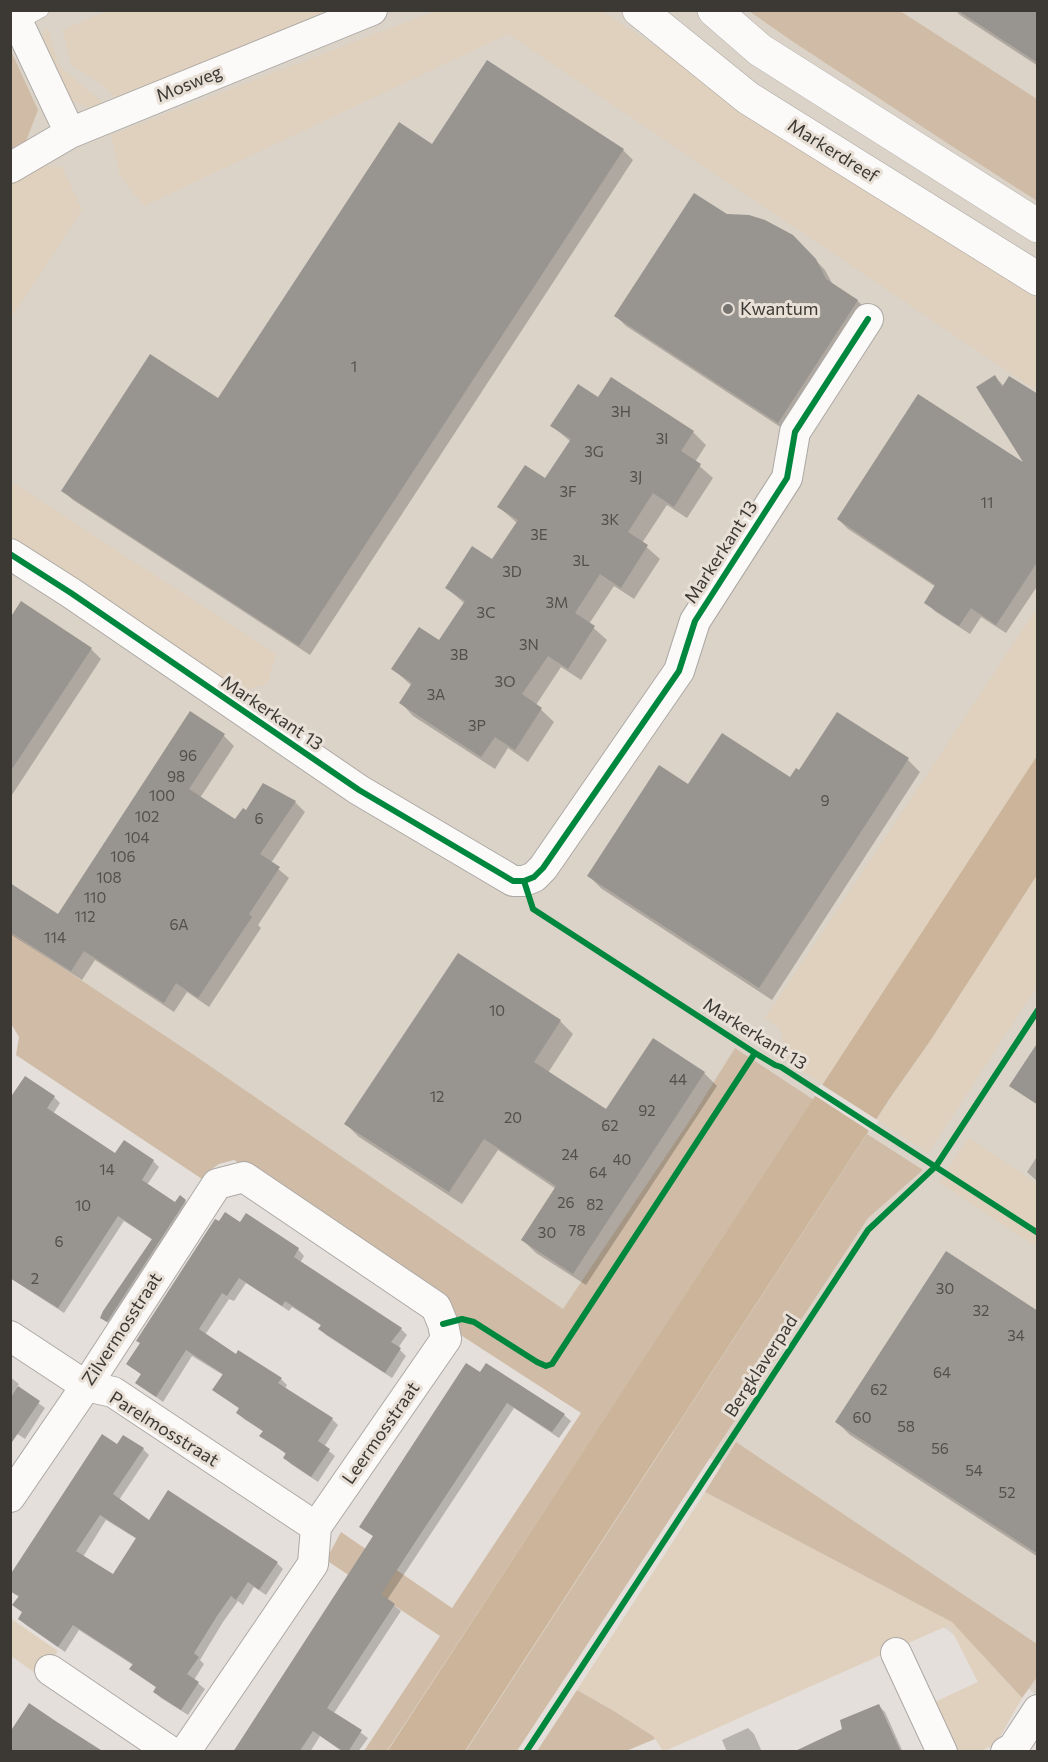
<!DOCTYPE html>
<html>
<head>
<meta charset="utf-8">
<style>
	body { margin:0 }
	#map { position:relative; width:1048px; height:1762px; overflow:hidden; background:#e4dfda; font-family:Commissioner,sans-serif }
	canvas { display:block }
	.frame { position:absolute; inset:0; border:12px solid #3c3935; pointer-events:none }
</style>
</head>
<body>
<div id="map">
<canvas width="1048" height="1762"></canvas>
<div class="frame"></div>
</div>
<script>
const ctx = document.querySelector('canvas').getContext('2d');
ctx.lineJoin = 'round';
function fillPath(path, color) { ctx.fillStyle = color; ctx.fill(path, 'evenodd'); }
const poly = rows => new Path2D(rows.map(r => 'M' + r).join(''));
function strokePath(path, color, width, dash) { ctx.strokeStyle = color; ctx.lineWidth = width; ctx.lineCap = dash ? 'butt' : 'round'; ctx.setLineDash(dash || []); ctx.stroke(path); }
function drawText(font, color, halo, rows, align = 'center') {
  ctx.font = font + ' Commissioner,sans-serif'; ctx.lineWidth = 6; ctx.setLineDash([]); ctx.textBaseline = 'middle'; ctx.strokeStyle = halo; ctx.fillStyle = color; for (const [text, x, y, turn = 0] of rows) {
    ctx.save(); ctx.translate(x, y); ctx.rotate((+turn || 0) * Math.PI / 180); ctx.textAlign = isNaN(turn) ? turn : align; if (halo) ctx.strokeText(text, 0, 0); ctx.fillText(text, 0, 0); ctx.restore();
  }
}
const built = poly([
	[11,11,1037,11,1037,1695,11,952]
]);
const green = poly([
	[107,11,326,11,120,103,100,83,72,66,62,30],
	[435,11,602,11,1037,298,1037,391,508,34,144,206,120,176,111,135],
	[48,27,58,65,108,107,93,109,67,99,39,42],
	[38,165,62,167,82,210,11,318,11,181],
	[10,481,276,654,267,684,243,691,11,541],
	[1037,608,1037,756,824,1084,790,1064,780,1029,765,1017,781,995],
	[1037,875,1037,987,928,1153,877,1119,930,1041],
	[969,1138,1037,1184,1037,1247,939,1182],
	[705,1492,952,1622,1022,1698,996,1744,981,1751,929,1751,913,1712,978,1682,949,1625,665,1751,663,1751,653,1736,614,1711,577,1690],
	[10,1618,58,1651,38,1675,11,1656]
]);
const forest = poly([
	[749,11,900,11,1037,99,1037,201,947,143,792,41],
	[11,51,38,110,26,141,11,149],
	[10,933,194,1055,563,1309,692,1117,735,1048,814,1100,387,1751,364,1751,440,1636,326,1560,341,1532,452,1608,581,1413,459,1334,266,1180,234,1160,219,1164,206,1173,202,1179,16,1055,19,1037,10,1022],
	[867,1134,923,1170,868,1218,517,1751,465,1752],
	[736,1442,1037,1644,1037,1677,1022,1698,952,1622,705,1492],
	[577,1690,614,1711,653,1736,655,1739,626,1751,537,1751]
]);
const water = poly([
	[1037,756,1037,875,930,1041,890,1098,465,1751,387,1752]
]);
const pier = poly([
	[821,1084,879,1121,871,1132,814,1095]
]);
const shadow = poly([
	[955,10,1038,10,1038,66,960,15],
	[433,146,623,150,633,160,310,655,73,500,63,491,218,400],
	[726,215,792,236,825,270,833,285,858,301,867,311,788,432,626,326,616,316],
	[995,377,1004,386,1038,396,1038,585,1006,633,981,617,970,634,936,612,926,603,936,587,848,529,838,519,1028,467],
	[599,399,693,432,706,445,695,462,713,478,687,518,667,505,642,543,660,559,634,599,614,586,589,624,607,640,581,680,561,667,536,705,554,722,528,762,508,748,495,769,413,716,401,703,412,686,393,669,440,642,465,604,447,588,493,561,517,523,499,507,545,480,571,442,552,426],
	[10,620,91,649,101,659,10,798],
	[190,713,224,736,234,746,200,798,236,821,246,812,295,802,305,812,271,863,289,878,258,925,261,928,209,1007,187,992,174,1012,95,960,82,980,10,934,10,885,58,916],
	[908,760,920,772,772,1000,602,889,589,876,689,786,790,779,799,772],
	[459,955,560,1021,573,1034,548,1073,607,1112,704,1073,717,1086,586,1285,536,1253,523,1240,556,1189,498,1150,462,1204,359,1137,346,1124],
	[54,1097,60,1103,53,1114,116,1155,153,1161,159,1167,147,1185,175,1204,185,1201,191,1207,113,1327,102,1318,153,1240,124,1221,64,1313,10,1278,10,1101],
	[1038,1155,1038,1182,1027,1172],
	[240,1224,298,1249,304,1256,300,1263,401,1329,407,1335,398,1348,406,1356,392,1378,326,1335,320,1329,322,1326,311,1319,292,1307,289,1311,246,1283,234,1301,229,1299,205,1335,236,1356,281,1379,287,1385,285,1389,332,1419,338,1425,324,1447,335,1456,318,1482,291,1464,285,1458,287,1455,261,1435,264,1432,244,1419,238,1413,240,1409,214,1390,223,1375,192,1356,163,1402,137,1383,142,1375,128,1364],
	[1038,1313,1038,1557,850,1435,837,1422],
	[466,1365,564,1415,571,1421,559,1438,514,1408,387,1600,401,1611,334,1713,368,1738,358,1752,343,1752,320,1736,310,1752,234,1752,374,1537,361,1526],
	[10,1377,19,1384,17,1387,45,1408,25,1439,10,1429],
	[117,1447,143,1449,149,1455,119,1500,150,1522,277,1563,283,1569,266,1595,254,1587,243,1605,238,1601,223,1622,200,1660,204,1664,194,1680,205,1689,188,1715,161,1698,155,1692,157,1688,131,1669,133,1665,79,1630,65,1652,26,1625,20,1619,23,1613,14,1605,19,1597,10,1591],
	[106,1520,137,1539,114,1576,83,1557],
	[879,1706,885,1712,903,1752,796,1752,844,1730],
	[748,1728,754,1734,762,1752,727,1752,722,1740]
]);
const building = poly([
	[957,10,1038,10,1038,63],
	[487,60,624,149,299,646,61,491,150,354,218,398,399,122,432,144],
	[694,193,727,214,749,215,765,220,793,235,816,259,826,279,858,300,778,423,614,316],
	[995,375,1002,387,1009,376,1038,394,1038,561,996,625,971,608,959,626,924,603,935,585,837,519,918,394,1023,462,976,387],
	[611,377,694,431,681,451,701,464,674,507,653,493,628,532,648,545,621,588,600,574,575,613,595,626,568,669,548,656,522,694,542,708,515,750,495,737,481,757,399,703,412,683,391,669,419,627,439,640,465,601,445,588,472,546,492,559,518,520,497,507,525,465,545,478,571,439,550,426,578,384,598,397],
	[21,601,92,648,10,772,10,618],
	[190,711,225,734,189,789,235,819,243,808,246,810,263,783,296,801,260,854,280,867,249,914,252,917,198,998,176,983,164,1003,84,951,71,971,10,932,10,883,58,914],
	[837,712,909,758,759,988,587,876,659,765,688,784,722,733,790,777,796,768,799,770],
	[458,953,561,1020,534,1062,606,1109,653,1038,705,1072,573,1274,521,1240,556,1186,484,1139,449,1192,344,1124],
	[1038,1042,1038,1105,1009,1086],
	[25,1076,55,1096,47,1108,115,1153,124,1140,154,1160,142,1180,175,1202,180,1195,186,1200,107,1322,100,1318,103,1311,152,1239,118,1216,58,1308,10,1278,10,1098],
	[225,1212,240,1222,246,1213,299,1248,294,1257,402,1328,391,1342,401,1348,385,1373,318,1329,321,1325,285,1301,282,1306,239,1278,227,1296,222,1293,199,1329,236,1354,238,1350,282,1378,278,1383,333,1418,318,1441,330,1449,311,1477,283,1458,286,1453,259,1436,263,1431,236,1413,239,1408,212,1390,223,1374,186,1350,156,1397,135,1383,141,1374,126,1364,140,1343,136,1341,215,1219,219,1221],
	[946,1251,1038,1311,1038,1554,835,1422],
	[466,1363,480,1372,486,1363,565,1414,552,1432,507,1403,381,1594,395,1604,327,1708,362,1730,348,1752,344,1752,313,1731,299,1752,233,1752,373,1536,359,1527],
	[18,1386,40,1401,10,1445,10,1399],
	[102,1434,117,1444,123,1435,144,1448,113,1494,149,1520,168,1490,278,1562,259,1590,248,1582,236,1600,231,1596,217,1616,194,1653,199,1657,187,1674,199,1682,181,1710,153,1692,156,1687,129,1669,133,1664,73,1625,58,1647,18,1619,22,1612,12,1605,19,1596,10,1591,10,1575],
	[100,1515,136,1538,113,1574,76,1551],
	[29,1703,57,1722,104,1752,10,1752,10,1732],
	[879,1704,901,1752,793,1752,842,1729,840,1720]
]);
const lane = poly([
	[13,25,41,10]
]);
const street = poly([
	[12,10,70,133],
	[10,168,70,133,372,10],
	[10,554,71,593,359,790,503,875,513,881,524,881,534,877,543,868,679,671,695,621,787,478,795,432,868,319],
	[10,1336,86,1386,113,1392,316,1527],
	[10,1497,86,1386,217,1184,244,1177,436,1307,443,1324,446,1339,316,1527,313,1564,185,1752],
	[896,1653,942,1752],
	[50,1670,171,1752],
	[1006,1752,1013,1748,1038,1710]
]);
const secondary = poly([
	[639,10,748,98,1038,279],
	[714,10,760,50,1038,226]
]);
const cycleway = poly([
	[10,554,71,593,359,790,503,875,513,881,524,881,534,877,543,868,679,671,695,621,787,478,795,432,868,319],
	[524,881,533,909,755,1053,775,1065,781,1067,1038,1233],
	[443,1324,462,1319,474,1322,537,1362,546,1366,552,1364,755,1053],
	[526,1752,868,1230,936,1166,1038,1010]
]);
const markers = [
	[728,309,6,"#77736f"]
];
const numberNames = [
	["1",354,367],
	["3H",621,412],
	["3I",662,439],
	["3G",594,452],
	["3J",636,477],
	["3F",568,492],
	["11",987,503],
	["3K",610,520],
	["3E",539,535],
	["3L",581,561],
	["3D",512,572],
	["3M",557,603],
	["3C",486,613],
	["3N",529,645],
	["3B",459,655],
	["3O",505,682],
	["3A",436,695],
	["3P",477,726],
	["96",188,756],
	["98",176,777],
	["100",162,796],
	["9",825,801],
	["102",147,817],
	["6",259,819],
	["104",137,838],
	["106",123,857],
	["108",109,878],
	["110",95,898],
	["112",85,917],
	["6A",179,925],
	["114",55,938],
	["10",497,1011],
	["44",678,1080],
	["12",437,1097],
	["92",647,1111],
	["20",513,1118],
	["62",610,1126],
	["24",570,1155],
	["40",622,1160],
	["14",107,1170],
	["64",598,1173],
	["26",566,1203],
	["82",595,1205],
	["10",83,1206],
	["78",577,1231],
	["30",547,1233],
	["6",59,1242],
	["2",35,1279],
	["30",945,1289],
	["32",981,1311],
	["34",1016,1336],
	["64",942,1373],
	["62",879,1390],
	["60",862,1418],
	["58",906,1427],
	["56",940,1449],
	["54",974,1471],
	["52",1007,1493]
];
const streetNames = [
	["Mosweg",189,84,-22],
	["Markerdreef",833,151,32],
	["Markerkant 13",721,552,-57],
	["Markerkant 13",272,713,34],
	["Markerkant 13",755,1034,32],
	["Zilvermosstraat",122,1329,-57],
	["Bergklaverpad",761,1366,-57],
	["Parelmosstraat",164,1429,32],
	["Leermosstraat",381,1433,-55]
];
const poiNames = [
	["Kwantum",740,309]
];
fillPath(built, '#dbd3c8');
fillPath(green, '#e0d1be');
fillPath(forest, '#d0bca6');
fillPath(water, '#cbb499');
fillPath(pier, '#e4dfda');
fillPath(shadow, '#0003');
fillPath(building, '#989490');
strokePath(lane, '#aca8a4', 16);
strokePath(street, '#aca8a4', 32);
strokePath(secondary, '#aca8a4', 34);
strokePath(lane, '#fbfaf9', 15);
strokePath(street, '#fbfaf9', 30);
strokePath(secondary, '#fbfaf9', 33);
strokePath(cycleway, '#00873e', 6);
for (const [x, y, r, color] of markers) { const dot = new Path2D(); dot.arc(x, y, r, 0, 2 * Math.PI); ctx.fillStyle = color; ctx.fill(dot); strokePath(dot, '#e8e0d6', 2); }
drawText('15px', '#53504c', null, numberNames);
drawText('18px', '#3c3935', '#e8e0d6', streetNames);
drawText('18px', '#3c3935', '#e8e0d6', poiNames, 'left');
</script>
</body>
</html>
